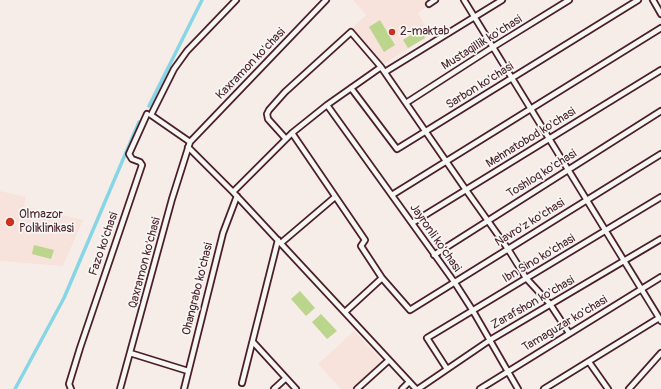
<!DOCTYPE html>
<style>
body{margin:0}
canvas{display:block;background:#f7ede8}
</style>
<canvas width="661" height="389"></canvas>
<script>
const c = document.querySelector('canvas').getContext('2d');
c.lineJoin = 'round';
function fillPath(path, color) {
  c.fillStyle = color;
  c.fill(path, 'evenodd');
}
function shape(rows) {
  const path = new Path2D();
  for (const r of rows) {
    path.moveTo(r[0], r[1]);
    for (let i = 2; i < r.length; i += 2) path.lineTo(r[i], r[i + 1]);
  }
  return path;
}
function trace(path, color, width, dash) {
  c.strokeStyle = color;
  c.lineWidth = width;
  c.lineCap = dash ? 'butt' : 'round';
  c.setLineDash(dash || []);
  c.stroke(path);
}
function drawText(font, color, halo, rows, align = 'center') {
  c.font = font + ' Pangolin,sans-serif';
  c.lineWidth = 3.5;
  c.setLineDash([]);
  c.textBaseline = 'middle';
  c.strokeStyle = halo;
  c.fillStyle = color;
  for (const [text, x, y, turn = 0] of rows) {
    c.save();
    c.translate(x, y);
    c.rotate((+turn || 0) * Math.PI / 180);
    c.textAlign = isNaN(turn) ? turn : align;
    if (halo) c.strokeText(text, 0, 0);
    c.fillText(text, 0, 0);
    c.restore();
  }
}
const built = shape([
 [353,0,430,0,426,2,429,5,418,13,431,35,384,64,351,29,366,15],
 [0,191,26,197,24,206,83,220,63,266,1,261,0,262],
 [354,331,383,362,353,389,341,389,318,364]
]);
const green = shape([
 [380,20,395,45,384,52,369,27],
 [420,29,425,38,408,48,403,40],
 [34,245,54,250,51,259,32,254],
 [300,291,315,308,306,316,291,299],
 [321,314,337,331,327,339,312,322]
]);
const canal = shape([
 [149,106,202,0],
 [15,389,64,298,139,122]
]);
const minor = shape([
 [464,0,661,321],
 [653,0,661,14],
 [429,4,435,0],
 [385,72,502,0],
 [351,88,397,149,638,0],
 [406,103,493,47,569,0],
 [327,105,455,283,473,311,518,389],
 [292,133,365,240,361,246,382,278,410,310,661,154],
 [286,139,268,119,267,114,269,110,285,92,351,32,381,67,466,190,508,249,526,278,550,304,569,333],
 [190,142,151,115,174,69,187,51,236,0],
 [188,147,233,192,416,389],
 [233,192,292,133,327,105,381,67],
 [392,195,661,28],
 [412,223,661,70],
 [281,243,335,197],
 [434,255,661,111],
 [345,312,382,278],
 [253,342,296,389],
 [130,353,188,371],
 [589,362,608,389],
 [447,369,427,338,661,197],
 [242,383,278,240],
 [71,389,69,384,80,348,142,165,140,162,132,159,129,154,147,114],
 [120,389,172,199,190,142,326,0],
 [184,389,223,233,237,196],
 [274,389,286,378],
 [357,389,389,360],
 [402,389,409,382],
 [418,389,490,340,661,239],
 [480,389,661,277],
 [544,389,659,318],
 [629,389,661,353]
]);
const markers = [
 [392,32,4,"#c8321e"],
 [10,222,5,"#c8321e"]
];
const poiNames = [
 ["2-maktab",400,32],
 ["Olmazor",19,215],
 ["Poliklinikasi",19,229]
];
const streetNames = [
 ["Mustaqillik ko'chasi",482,43,-32],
 ["Kaxramon ko'chasi",251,64,-46],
 ["Sarbon ko'chasi",480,86,-32],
 ["Mehnatobod ko'chasi",531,138,-32],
 ["Toshloq ko'chasi",542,174,-32],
 ["Navro'z ko'chasi",530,223,-32],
 ["Jayronli ko'chasi",435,238,55],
 ["Fazo ko'chasi",104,244,-71],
 ["Ibn Sino ko'chasi",539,259,-31],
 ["Qaxramon ko'chasi",145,263,-75],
 ["Ohangrabo ko'chasi",198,289,-76],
 ["Zarafshon ko'chasi",533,303,-30],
 ["Tamaguzar ko'chasi",565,324,-31]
];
fillPath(built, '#f8e2dc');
fillPath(green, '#bbd58d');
trace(canal, '#87d5e5', 3.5);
trace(minor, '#4a1f2b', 8);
trace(minor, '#f6f6f2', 4.5);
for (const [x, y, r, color] of markers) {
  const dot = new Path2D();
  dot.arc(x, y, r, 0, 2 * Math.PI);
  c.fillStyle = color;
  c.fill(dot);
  trace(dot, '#f6f6f2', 1.5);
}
drawText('12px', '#4a1f2b', '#f6f6f2', poiNames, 'left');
drawText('12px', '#4a1f2b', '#f6f6f2', streetNames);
</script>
